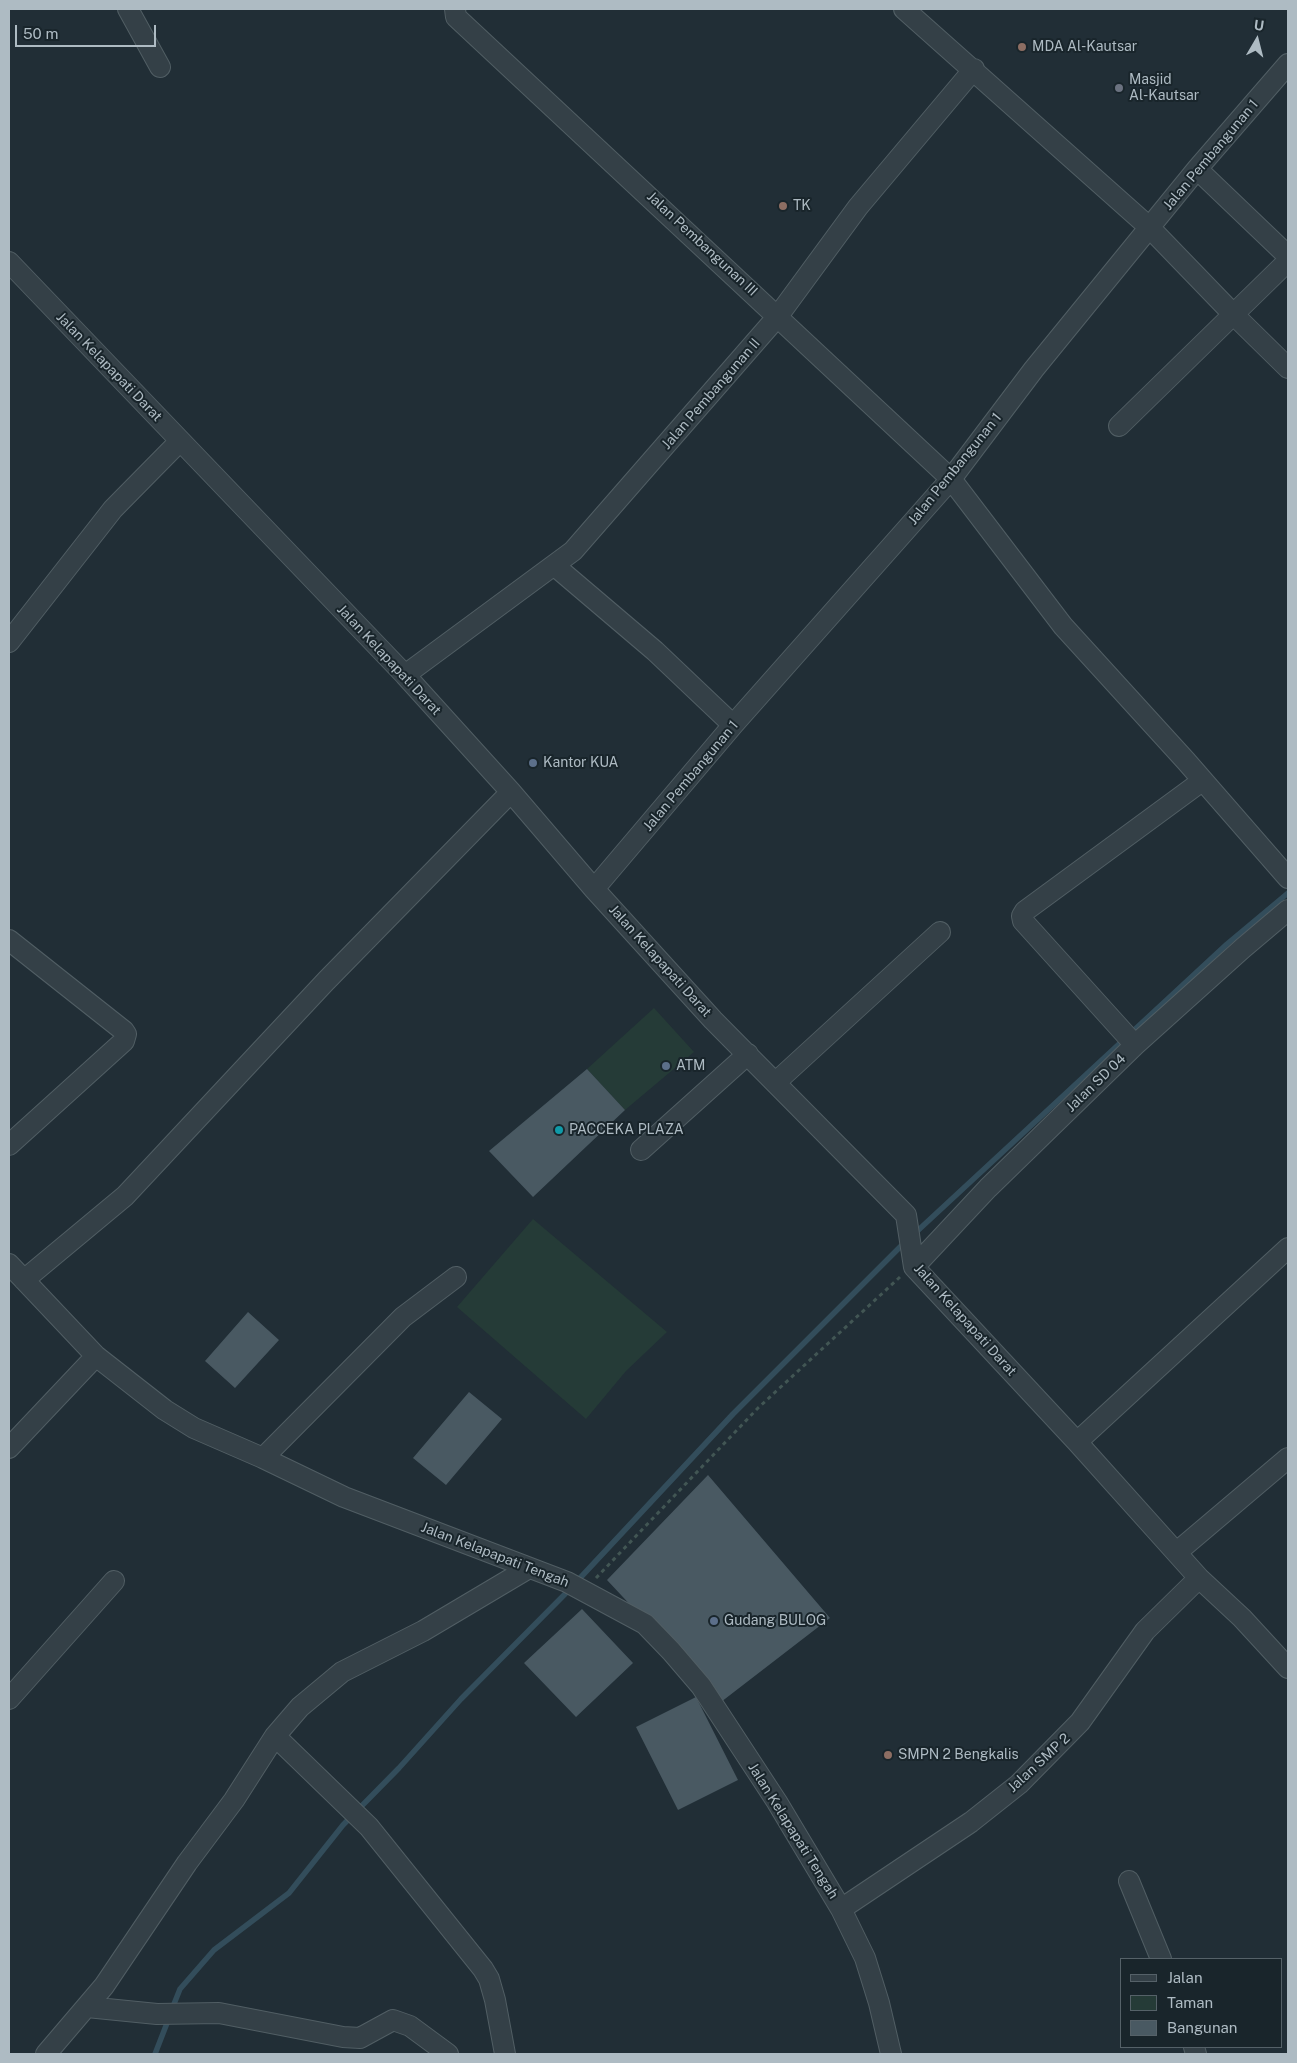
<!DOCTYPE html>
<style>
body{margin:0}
#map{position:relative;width:1297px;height:2063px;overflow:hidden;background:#212e36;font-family:"Public Sans",sans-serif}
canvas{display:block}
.frame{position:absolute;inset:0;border:10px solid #aebbc3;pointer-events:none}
.legend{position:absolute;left:1120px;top:1958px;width:162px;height:90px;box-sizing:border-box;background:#19252b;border:1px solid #556168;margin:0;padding:6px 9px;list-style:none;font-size:15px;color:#aebbc3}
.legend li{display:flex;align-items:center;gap:10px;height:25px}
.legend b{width:25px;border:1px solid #556168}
.north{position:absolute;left:1232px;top:15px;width:50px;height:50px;-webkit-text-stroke:4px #19252b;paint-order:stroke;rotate:8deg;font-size:14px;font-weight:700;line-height:20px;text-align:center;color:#aebbc3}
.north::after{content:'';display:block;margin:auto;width:18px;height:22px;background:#aebbc3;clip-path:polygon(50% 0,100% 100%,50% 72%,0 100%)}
.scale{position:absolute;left:15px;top:25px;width:141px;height:22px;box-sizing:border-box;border:2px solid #aebbc3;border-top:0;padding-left:6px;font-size:15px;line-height:18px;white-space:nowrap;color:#aebbc3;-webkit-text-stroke:4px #19252b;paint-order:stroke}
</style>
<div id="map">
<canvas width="1297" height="2063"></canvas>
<div class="frame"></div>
<ul class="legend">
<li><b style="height:6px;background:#344047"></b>Jalan</li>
<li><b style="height:14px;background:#253b37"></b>Taman</li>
<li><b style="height:14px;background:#495962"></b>Bangunan</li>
</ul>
<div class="north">U</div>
<div class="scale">50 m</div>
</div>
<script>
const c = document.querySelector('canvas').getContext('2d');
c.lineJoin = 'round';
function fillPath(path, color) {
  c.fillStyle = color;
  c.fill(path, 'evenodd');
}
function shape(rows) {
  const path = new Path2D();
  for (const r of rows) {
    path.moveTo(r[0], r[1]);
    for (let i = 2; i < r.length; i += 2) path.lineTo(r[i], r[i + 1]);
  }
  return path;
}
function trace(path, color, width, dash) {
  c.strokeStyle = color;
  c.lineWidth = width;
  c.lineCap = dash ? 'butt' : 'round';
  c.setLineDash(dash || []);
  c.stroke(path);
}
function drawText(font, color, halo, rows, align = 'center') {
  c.font = font + ' "Public Sans",sans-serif';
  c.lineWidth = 4;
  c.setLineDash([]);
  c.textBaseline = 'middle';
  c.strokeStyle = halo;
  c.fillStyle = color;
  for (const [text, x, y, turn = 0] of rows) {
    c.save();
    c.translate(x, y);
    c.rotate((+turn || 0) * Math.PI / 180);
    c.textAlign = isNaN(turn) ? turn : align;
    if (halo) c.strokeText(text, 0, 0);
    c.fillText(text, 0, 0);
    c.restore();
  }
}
const green = shape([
 [654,1008,694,1052,625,1110,587,1069],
 [533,1219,667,1332,626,1371,586,1419,457,1307]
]);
const stream = shape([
 [913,1235,1227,944,1288,893],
 [172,2009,180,1989,214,1950,289,1893,343,1825,399,1768,461,1699,567,1592,733,1414,906,1241],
 [155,2054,169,2018]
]);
const building = shape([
 [587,1069,625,1110,533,1197,489,1151],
 [248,1312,279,1340,235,1388,205,1361],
 [469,1392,502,1419,446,1485,413,1458],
 [708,1475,830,1618,721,1702,607,1580],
 [582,1609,633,1663,576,1717,524,1663],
 [696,1697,738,1780,678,1810,636,1727]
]);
const path = shape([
 [596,1578,758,1408,900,1277]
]);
const minor = shape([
 [128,9,160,67],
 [455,9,456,17,951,479,1063,626,1186,761,1288,878],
 [904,9,1149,227,1234,315,1288,368],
 [1197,169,1288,256],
 [9,262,405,675,511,792,594,889,713,1020,906,1215,914,1267,1077,1442,1199,1578,1242,1618,1288,1668],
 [1119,426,1288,261],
 [555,566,655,651,733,725],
 [9,642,113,509,180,441],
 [405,675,573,551,778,316,858,207,974,69],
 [594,889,733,725,951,479,1034,369,1197,169,1288,64],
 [9,940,124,1031,126,1034,124,1041,9,1145],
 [1135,1045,1023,921,1022,916,1025,911,1202,781],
 [776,1082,940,932],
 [641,1150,748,1054],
 [9,1264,96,1356,165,1410,194,1428,263,1458,344,1497,567,1582,645,1624,671,1651,701,1686,777,1802,841,1909,865,1958,879,2003,891,2054],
 [914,1267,988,1188,1135,1045,1243,948,1288,910],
 [24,1280,125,1196,326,981,511,792],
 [1077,1442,1288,1248],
 [9,1448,96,1356],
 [263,1458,403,1317,456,1277],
 [1177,1552,1288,1458],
 [9,1699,114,1581],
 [275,1736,369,1827,483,1969,489,1979,495,2000,505,2054],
 [1129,1881,1161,1959],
 [841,1909,971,1822,1019,1784,1080,1722,1145,1631,1199,1578],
 [87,2007,157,2014,219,2013,343,2037,360,2038,393,2020,410,2026,448,2054],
 [1194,2047,1196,2054],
 [46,2054,104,1986,187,1863,234,1800,275,1736,300,1707,342,1672,423,1631,529,1568]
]);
const markers = [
 [1022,47,5,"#8d6e63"],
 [1119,88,5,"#6b7280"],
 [783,206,5,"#8d6e63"],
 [533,763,5,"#5c6f8a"],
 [666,1066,5,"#5c6f8a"],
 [559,1130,5,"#0f9aa8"],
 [714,1621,5,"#5c6f8a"],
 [888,1755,5,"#8d6e63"]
];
const poiNames = [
 ["MDA Al-Kautsar",1032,47],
 ["Masjid",1129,80],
 ["Al-Kautsar",1129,96],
 ["TK",793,206],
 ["Kantor KUA",543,763],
 ["ATM",676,1066],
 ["PACCEKA PLAZA",569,1130],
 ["Gudang BULOG",724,1621],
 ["SMPN 2 Bengkalis",898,1755]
];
const streetNames = [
 ["Jalan Pembangunan 1",1211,155,-50],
 ["Jalan Pembangunan III",702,244,43],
 ["Jalan Kelapapati Darat",109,367,46],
 ["Jalan Pembangunan II",711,394,-49],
 ["Jalan Pembangunan 1",955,469,-51],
 ["Jalan Kelapapati Darat",389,660,47],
 ["Jalan Pembangunan 1",691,776,-50],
 ["Jalan Kelapapati Darat",660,961,48],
 ["Jalan SD 04",1096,1083,-44],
 ["Jalan Kelapapati Darat",965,1320,48],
 ["Jalan Kelapapati Tengah",495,1555,21],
 ["Jalan SMP 2",1039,1763,-43],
 ["Jalan Kelapapati Tengah",793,1831,58]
];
fillPath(green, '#253b37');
trace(stream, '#334d5b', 5.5);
fillPath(building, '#495962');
trace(minor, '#515e64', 22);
trace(path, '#425654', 3, [4, 4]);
trace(minor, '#344047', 20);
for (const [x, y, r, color] of markers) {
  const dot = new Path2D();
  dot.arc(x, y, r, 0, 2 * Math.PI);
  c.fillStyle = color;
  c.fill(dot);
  trace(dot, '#19252b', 2);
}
drawText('14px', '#aebbc3', '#19252b', poiNames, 'left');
drawText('14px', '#aebbc3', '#19252b', streetNames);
</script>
